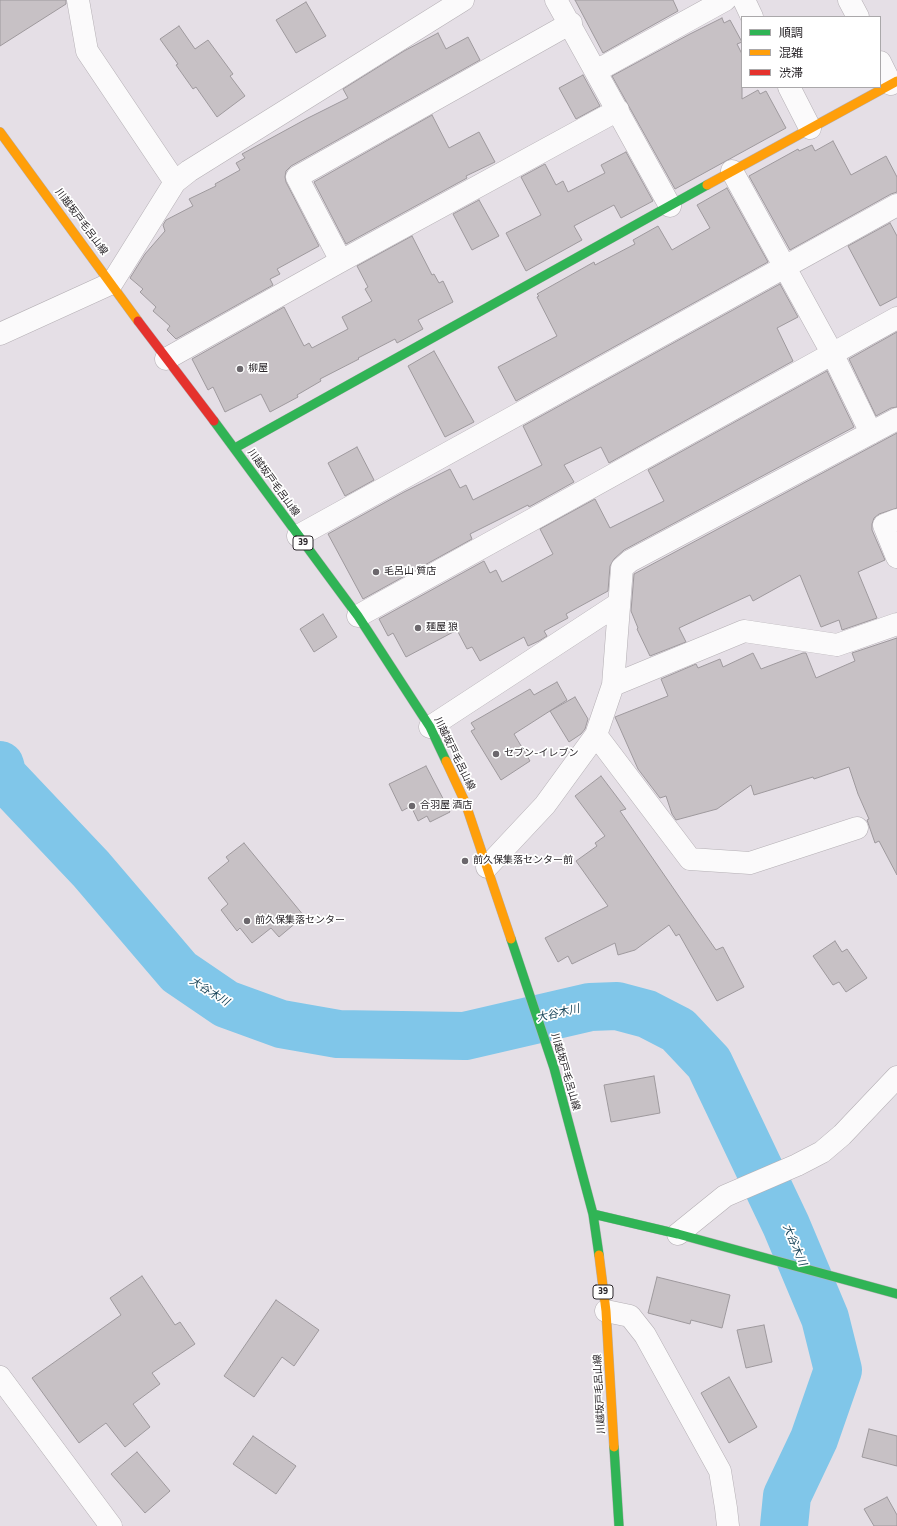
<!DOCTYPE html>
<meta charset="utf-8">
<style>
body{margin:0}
#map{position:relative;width:897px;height:1526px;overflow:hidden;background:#e5dfe6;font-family:"Titillium Web","Noto Sans JP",sans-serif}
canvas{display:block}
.legend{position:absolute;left:741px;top:16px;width:140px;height:72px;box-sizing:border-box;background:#fff;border:1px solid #aaa8aa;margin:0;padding:5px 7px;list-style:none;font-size:12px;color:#2a262a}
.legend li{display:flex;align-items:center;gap:8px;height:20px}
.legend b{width:20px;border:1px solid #aaa8aa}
</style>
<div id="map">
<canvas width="897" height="1526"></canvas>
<ul class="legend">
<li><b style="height:5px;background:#30b455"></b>順調</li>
<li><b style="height:5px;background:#ff9f0a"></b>混雑</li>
<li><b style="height:5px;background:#e5322d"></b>渋滞</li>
</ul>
</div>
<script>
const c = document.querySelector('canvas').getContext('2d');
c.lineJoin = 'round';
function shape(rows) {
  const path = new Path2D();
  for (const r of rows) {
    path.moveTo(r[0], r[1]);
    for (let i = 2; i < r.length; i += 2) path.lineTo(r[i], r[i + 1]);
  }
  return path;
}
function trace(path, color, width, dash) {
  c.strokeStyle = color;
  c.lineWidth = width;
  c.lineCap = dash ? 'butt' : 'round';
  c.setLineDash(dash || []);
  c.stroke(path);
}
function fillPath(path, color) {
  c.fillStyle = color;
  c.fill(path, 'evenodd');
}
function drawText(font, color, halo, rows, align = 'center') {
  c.font = font + ' "Titillium Web","Noto Sans JP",sans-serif';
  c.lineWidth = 3.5;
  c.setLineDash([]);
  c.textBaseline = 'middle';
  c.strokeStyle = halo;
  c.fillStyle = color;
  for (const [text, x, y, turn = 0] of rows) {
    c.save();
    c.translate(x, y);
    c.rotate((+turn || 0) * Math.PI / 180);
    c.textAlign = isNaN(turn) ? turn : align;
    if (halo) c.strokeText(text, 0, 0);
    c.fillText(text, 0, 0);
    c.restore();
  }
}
const river = shape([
 [0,765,3,776,91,869,179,972,226,1004,281,1024,338,1034,465,1036,590,1007,617,1006,647,1014,678,1030,709,1063,786,1225,825,1318,838,1370,814,1439,787,1496,784,1526]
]);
const building = shape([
 [0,0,66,0,66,4,0,46,0,0],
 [575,0,673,0,678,11,603,53,575,0],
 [306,2,326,36,296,53,276,20,306,2],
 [722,18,724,23,730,20,742,42,737,44,742,54,742,99,758,90,760,94,766,91,786,128,675,189,612,76,690,34,722,18],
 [179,26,195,49,208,40,233,74,230,76,245,96,217,117,196,87,193,89,176,65,178,64,160,39,179,26],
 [438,33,446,49,468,37,480,60,291,166,286,171,285,177,286,182,319,246,277,269,280,274,270,279,273,285,176,339,167,330,170,326,153,311,156,307,140,292,143,289,130,278,145,254,165,231,163,225,166,220,193,206,189,199,216,186,215,184,240,170,236,163,245,158,242,154,308,118,348,98,343,89,404,51,438,33],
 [583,75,600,106,576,119,559,88,583,75],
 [432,115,449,148,479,132,495,162,466,176,467,178,346,244,314,182,432,115],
 [833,141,851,175,886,156,897,177,897,192,891,194,790,250,749,176,798,149,799,151,812,145,815,151,833,141],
 [626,152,653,201,621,218,614,205,574,226,582,240,526,271,506,233,541,215,521,177,545,164,556,185,563,181,568,192,605,173,601,165,626,152],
 [727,188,768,262,516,401,498,367,557,336,537,297,539,296,537,294,594,262,595,265,635,244,633,240,658,226,672,250,710,228,697,205,727,188],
 [479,200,499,236,472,250,453,214,479,200],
 [890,223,897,236,897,297,880,306,848,246,890,223],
 [412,236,432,275,434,274,439,283,443,281,453,302,418,320,423,329,397,343,395,339,358,358,359,359,320,379,321,381,297,395,298,397,270,412,261,394,225,412,213,387,208,390,192,359,284,307,304,346,309,343,312,348,348,329,342,317,372,301,365,289,368,287,357,266,412,236],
 [780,284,798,317,777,328,793,361,609,463,601,447,564,465,574,482,529,507,528,505,470,534,472,539,363,599,328,534,404,492,450,469,460,488,466,485,473,500,542,465,523,426,780,284],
 [897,332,897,407,891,408,876,416,849,359,897,332],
 [434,351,474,422,445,437,408,366,434,351],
 [827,371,854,427,624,550,614,559,610,566,608,591,566,614,568,618,544,631,547,636,539,641,528,646,524,637,480,661,472,647,467,649,457,630,406,657,393,633,388,636,379,619,484,561,490,573,496,570,502,582,553,554,540,529,595,499,610,528,664,501,648,470,827,371],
 [897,433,897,508,879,514,874,518,872,524,872,530,885,560,858,572,877,618,842,630,839,620,821,627,800,575,753,601,750,595,679,628,686,642,650,656,637,629,638,628,631,611,634,574,897,433],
 [357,447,374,480,345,496,328,463,357,447],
 [323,614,337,637,314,652,300,629,323,614],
 [897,638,897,875,879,841,875,843,867,820,869,819,858,794,849,767,814,779,813,777,754,795,751,785,717,809,676,820,672,814,666,796,660,798,638,769,615,717,668,696,661,679,696,664,698,668,720,659,723,667,753,653,761,669,803,653,806,653,816,678,855,661,852,653,897,638],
 [557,682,567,700,514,734,530,761,501,780,471,731,475,729,471,723,530,689,534,695,557,682],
 [575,697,588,719,585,729,581,734,569,742,550,711,575,697],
 [426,766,450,812,430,822,427,816,418,821,411,806,402,811,389,784,426,766],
 [601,776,626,809,620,811,716,950,723,947,744,987,717,1001,679,934,676,936,669,925,635,950,618,955,615,943,572,964,568,956,558,962,545,938,608,906,576,861,597,846,595,843,605,836,575,796,601,776],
 [244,843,304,916,279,937,271,928,252,943,240,928,237,931,221,910,228,904,208,878,229,861,226,857,244,843],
 [835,941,842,952,847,949,867,978,846,992,839,982,833,985,813,956,835,941],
 [654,1076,660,1113,611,1122,604,1085,654,1076],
 [142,1276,175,1325,180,1322,195,1344,152,1373,160,1384,133,1404,150,1427,125,1447,106,1423,79,1443,32,1378,121,1315,110,1298,142,1276],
 [657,1277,730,1295,722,1328,691,1320,690,1324,648,1313,657,1277],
 [276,1300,319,1330,294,1366,282,1357,254,1397,224,1376,276,1300],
 [764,1325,772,1362,746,1368,737,1330,764,1325],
 [729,1377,757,1427,729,1443,701,1393,729,1377],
 [869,1429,897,1436,897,1466,862,1457,869,1429],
 [253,1436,296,1466,276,1494,233,1464,253,1436],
 [137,1452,170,1491,145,1513,111,1474,137,1452],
 [887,1497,897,1515,897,1526,874,1526,864,1509,887,1497]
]);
const street = shape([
 [78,0,87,51,175,182],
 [556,0,670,206],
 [744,0,752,17],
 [849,0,858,17],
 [880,62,891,84],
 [596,71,725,0],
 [789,87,810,128],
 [732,171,832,353,871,433],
 [341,261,297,177,571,23],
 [0,334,112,283,175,182,189,171,463,0],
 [166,359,341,261,618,110],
 [897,520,884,525,897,557],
 [298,536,897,205],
 [358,616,897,318],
 [613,685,744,631,837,645,897,624],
 [430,727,618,604],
 [596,735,690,859,750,863,857,828],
 [487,867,545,805,596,735,613,685,622,568,630,561,897,419],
 [678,1234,725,1196,797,1165,822,1152,842,1135,897,1077],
 [606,1311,630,1316,645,1335,720,1471,726,1508,728,1526],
 [0,1377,111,1526]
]);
const fast = shape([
 [214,421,358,616,430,727,446,761],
 [235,448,707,185],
 [511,939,554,1068,593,1214,599,1255],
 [593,1214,678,1234,897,1294],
 [614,1447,619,1526]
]);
const slow = shape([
 [0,132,138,321],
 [707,185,897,81],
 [446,761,465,802,511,939],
 [599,1255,606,1311,614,1447]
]);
const jam = shape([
 [138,321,214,421]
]);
const markers = [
 [240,369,4,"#6b676c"],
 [376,572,4,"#6b676c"],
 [418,628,4,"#6b676c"],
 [496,754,4,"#6b676c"],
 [412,806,4,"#6b676c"],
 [465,861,4,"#6b676c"],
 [247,921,4,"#6b676c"]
];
const shields = [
 [303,543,20],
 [603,1292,20]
];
const shieldNames = [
 ["39",303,543],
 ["39",603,1292]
];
const streetNames = [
 ["川越坂戸毛呂山線",81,222,53],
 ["川越坂戸毛呂山線",273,483,54],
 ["川越坂戸毛呂山線",454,754,64],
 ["川越坂戸毛呂山線",565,1072,74],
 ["川越坂戸毛呂山線",600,1394,-93]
];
const poiNames = [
 ["柳屋",248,369],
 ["毛呂山 質店",384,572],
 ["麺屋 狼",426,628],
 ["セブン-イレブン",504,754],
 ["合羽屋 酒店",420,806],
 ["前久保集落センター前",473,861],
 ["前久保集落センター",255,921]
];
const waterNames = [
 ["大谷木川",209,992,32],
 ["大谷木川",558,1014,-13],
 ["大谷木川",794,1245,67]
];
trace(river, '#80c6e9', 48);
fillPath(building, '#c7c1c5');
trace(building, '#9e999d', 1);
trace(street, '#b4afb4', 23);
trace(fast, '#b4afb4', 10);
trace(slow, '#b4afb4', 10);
trace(jam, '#b4afb4', 10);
trace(street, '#fbfafb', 22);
trace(fast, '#30b455', 9);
trace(slow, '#ff9f0a', 9);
trace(jam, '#e5322d', 9);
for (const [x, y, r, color] of markers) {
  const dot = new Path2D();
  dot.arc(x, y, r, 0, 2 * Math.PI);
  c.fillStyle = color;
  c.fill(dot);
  trace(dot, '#fff', 1.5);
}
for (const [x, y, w] of shields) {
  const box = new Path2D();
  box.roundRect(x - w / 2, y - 7, w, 14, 3);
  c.fillStyle = '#fff';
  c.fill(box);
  trace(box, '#2a262a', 1);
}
drawText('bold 9px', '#2a262a', null, shieldNames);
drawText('10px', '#2a262a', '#fff', streetNames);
drawText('10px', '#2a262a', '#fff', poiNames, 'left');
drawText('italic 11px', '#1b475b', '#fff', waterNames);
</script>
